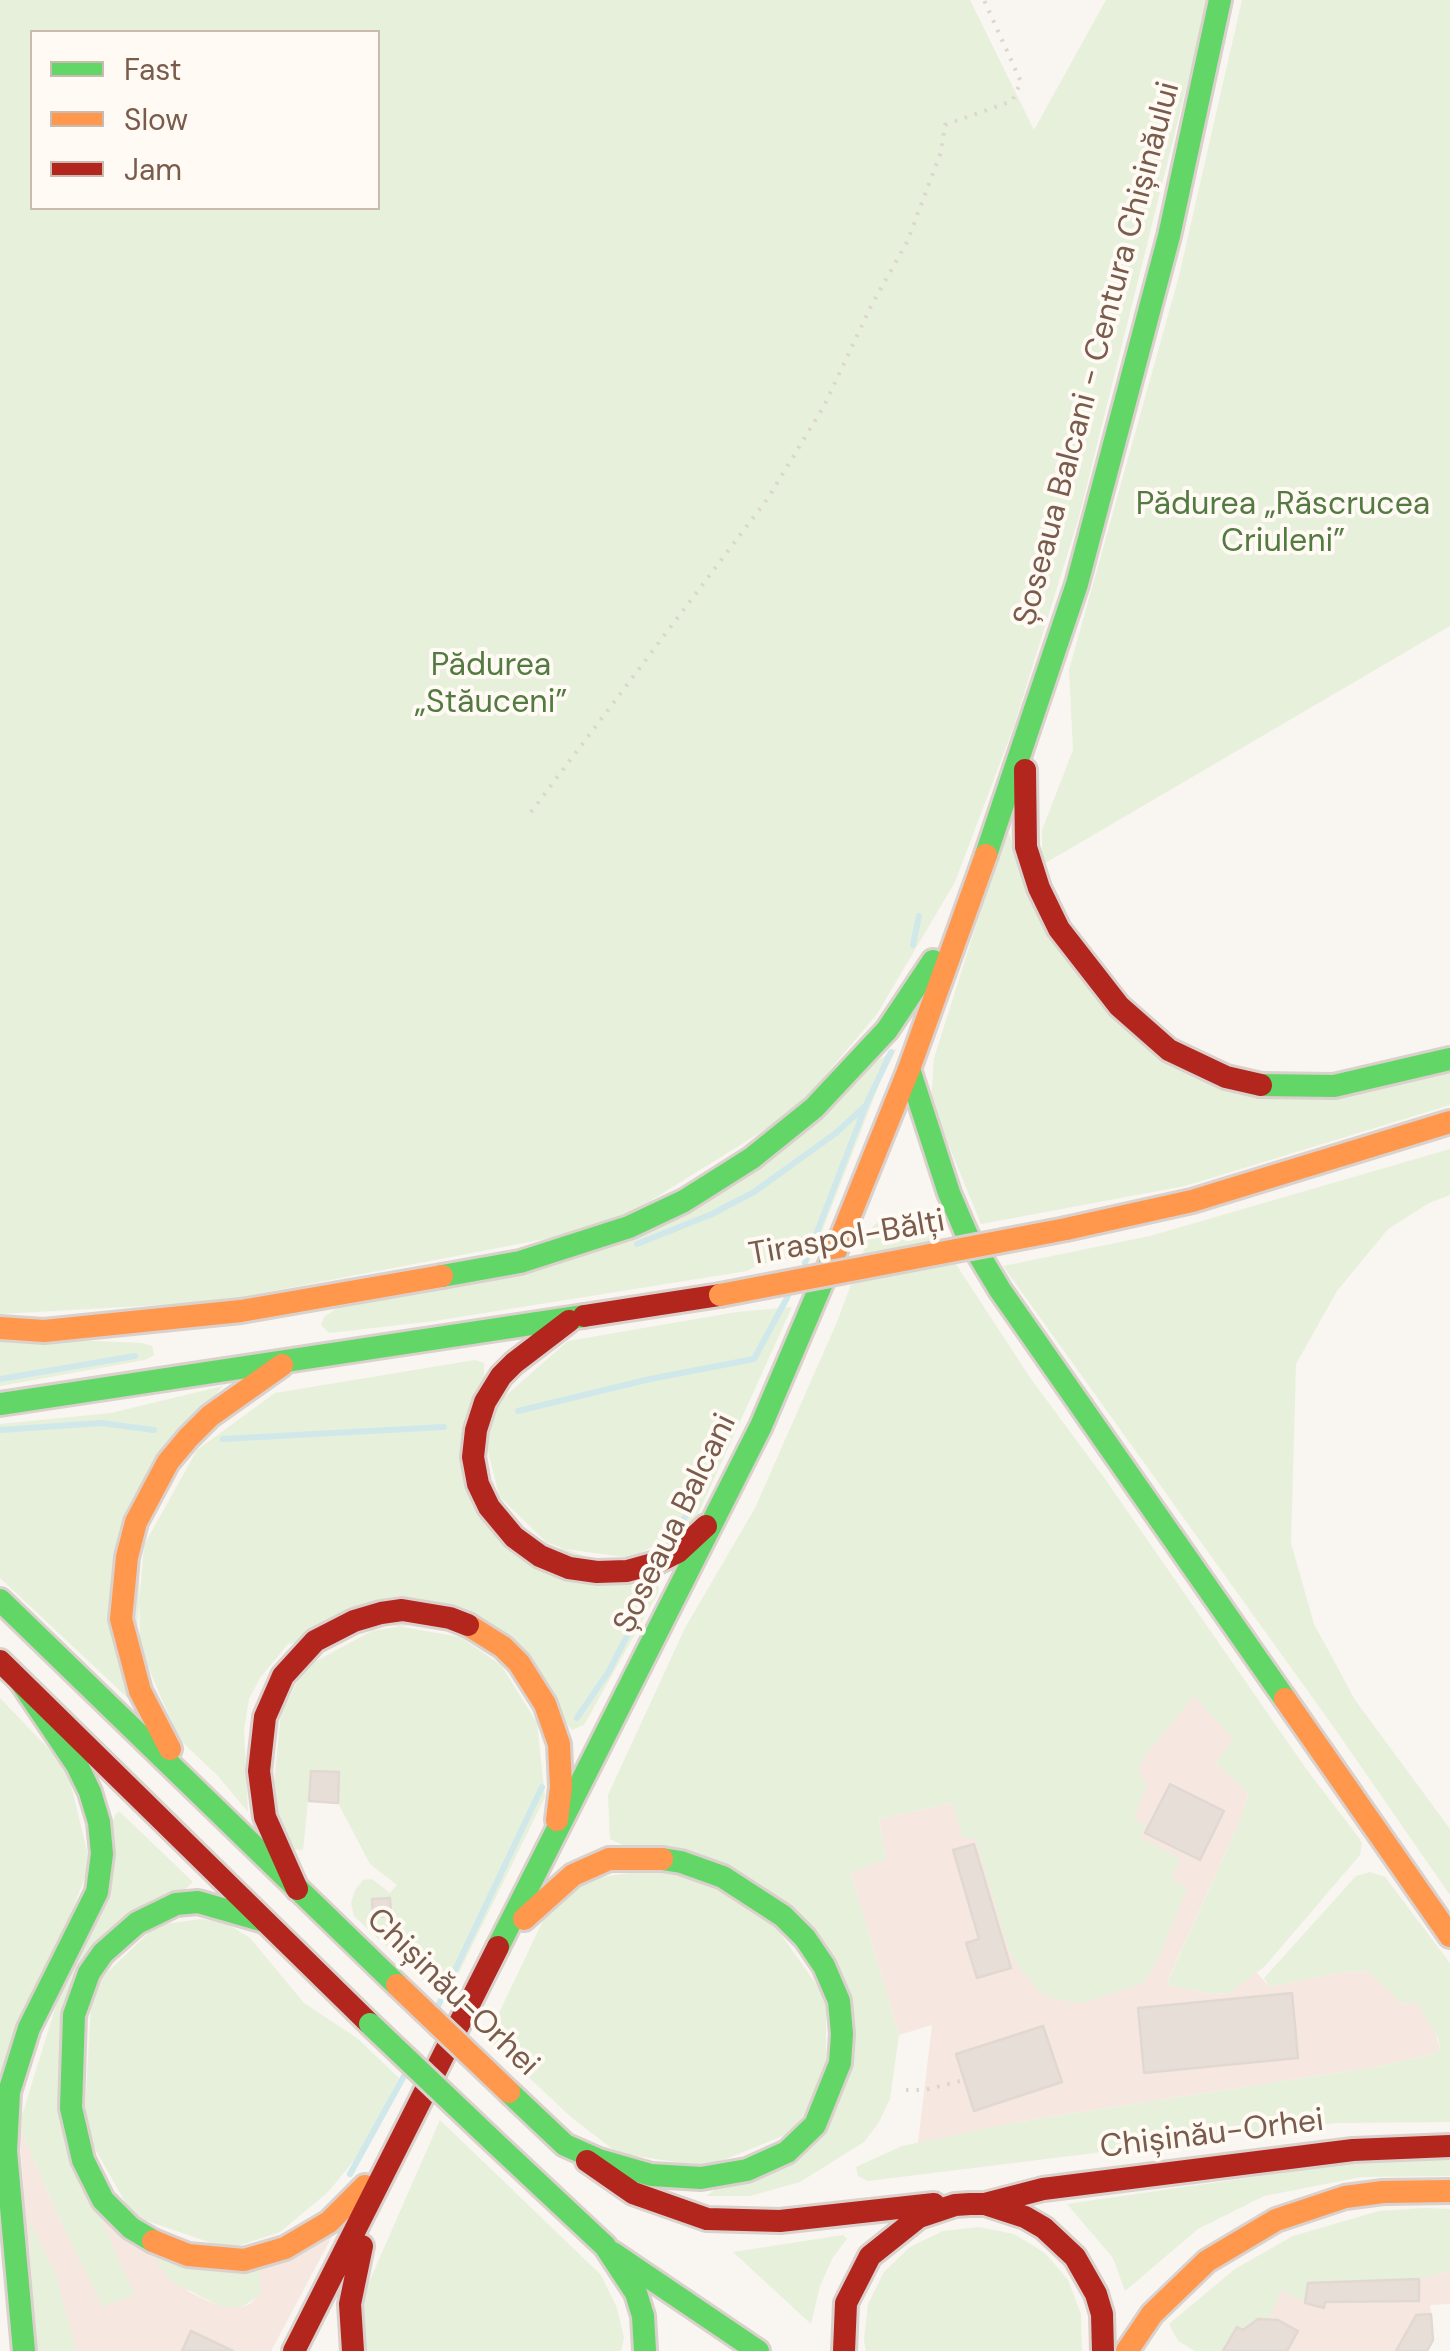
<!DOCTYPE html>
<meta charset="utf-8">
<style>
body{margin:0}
#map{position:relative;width:1450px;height:2351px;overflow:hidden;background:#f9f5f0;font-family:"DM Sans",sans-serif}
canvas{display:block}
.legend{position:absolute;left:30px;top:30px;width:350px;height:180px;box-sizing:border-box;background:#fffaf3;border:2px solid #cabbb1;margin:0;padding:12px 18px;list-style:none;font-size:30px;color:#7a5c4d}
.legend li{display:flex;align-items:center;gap:20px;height:50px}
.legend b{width:50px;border:2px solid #cabbb1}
</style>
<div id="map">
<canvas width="1450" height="2351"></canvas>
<ul class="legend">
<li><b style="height:12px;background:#63d668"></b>Fast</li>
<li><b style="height:12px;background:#ff974d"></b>Slow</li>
<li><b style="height:12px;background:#b3261e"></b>Jam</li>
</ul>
</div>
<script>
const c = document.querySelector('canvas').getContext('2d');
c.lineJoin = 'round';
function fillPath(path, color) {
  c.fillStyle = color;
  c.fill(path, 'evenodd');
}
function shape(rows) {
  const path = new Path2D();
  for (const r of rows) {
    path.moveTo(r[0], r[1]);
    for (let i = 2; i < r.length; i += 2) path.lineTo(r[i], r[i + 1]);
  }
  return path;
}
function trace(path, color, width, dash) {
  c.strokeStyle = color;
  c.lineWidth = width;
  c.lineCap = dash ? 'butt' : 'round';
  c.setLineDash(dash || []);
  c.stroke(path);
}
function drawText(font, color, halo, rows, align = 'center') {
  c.font = font + ' "DM Sans",sans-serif';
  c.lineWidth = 8;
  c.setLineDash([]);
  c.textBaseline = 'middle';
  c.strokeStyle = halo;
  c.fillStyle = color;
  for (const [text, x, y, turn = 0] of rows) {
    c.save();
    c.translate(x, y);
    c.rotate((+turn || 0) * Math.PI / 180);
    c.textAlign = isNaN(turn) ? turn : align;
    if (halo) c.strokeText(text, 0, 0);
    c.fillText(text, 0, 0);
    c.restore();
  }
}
const commercial = shape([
 [1194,1695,1233,1739,1216,1763,1248,1792,1242,1816,1168,1980,1169,1985,1213,1994,1230,1993,1256,1972,1270,1987,1337,1973,1367,1971,1403,2004,1416,2002,1434,2028,1440,2049,1434,2054,1381,2066,1023,2121,918,2143,932,2025,899,2035,851,1873,886,1859,879,1819,952,1803,963,1838,975,1837,994,1898,1138,1771,1143,1758],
 [19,2125,64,2229,100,2216,151,2253,189,2292,221,2307,242,2307,250,2304,259,2295,260,2267,336,2229,271,2351,35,2351],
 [1450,2271,1450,2304,1430,2305,1433,2340,1427,2351,1210,2351,1257,2296,1308,2283,1419,2279]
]);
const green = shape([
 [0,0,970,0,1034,130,1106,0,1208,0,1079,517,1014,726,955,882,877,1014,795,1111,608,1227,215,1302,0,1314],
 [32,32,378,32,378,208,32,208],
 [1242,0,1450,0,1450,626,1042,865,1042,830,1073,750,1069,670,1179,276],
 [1007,828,1034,904,1200,1080,1450,1067,1450,1105,1185,1186,981,1224,931,1102,934,1058],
 [897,1048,880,1082,814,1252,758,1265,747,1271,434,1321,329,1333,321,1325,324,1317,349,1300,574,1259],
 [1450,1149,1450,1195,1429,1203,1388,1229,1337,1291,1296,1364,1291,1543,1314,1624,1355,1700,1450,1829,1450,1895,1335,1729,1003,1266,1150,1236],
 [888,1215,907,1217,931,1226,1031,1379,1105,1479,1307,1770,1359,1838,1362,1843,1360,1855,1265,1966,1230,1993,1213,1994,1169,1985,1168,1981,1242,1816,1248,1793,1216,1763,1233,1739,1194,1696,1143,1758,1138,1771,1147,1784,1134,1819,1146,1825,1140,1837,1181,1859,1171,1879,1187,1888,1156,1964,1142,1984,1082,2003,1054,1999,1039,1992,1019,1967,1010,1953,975,1838,963,1838,952,1803,879,1819,886,1859,851,1873,899,2035,890,2099,879,2122,864,2142,800,2182,750,2196,706,2196,839,2105,821,1940,610,1839,608,1795,685,1628,755,1508,837,1322,873,1226],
 [792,1307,693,1525,631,1558,551,1547,499,1496,486,1442,494,1406,568,1341,737,1312],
 [0,1337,142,1343,152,1346,154,1355,145,1360,0,1386],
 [475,1360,484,1363,486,1521,650,1579,659,1587,658,1593,584,1725,572,1730,474,1615,288,1644,260,1678,249,1699,244,1730,248,1812,217,1775,179,1739,140,1648,139,1554,197,1450,275,1393],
 [223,1386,150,1474,131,1701,0,1578,0,1424,111,1413],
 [385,1624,460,1637,501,1665,537,1723,545,1797,445,2001,354,1916,351,1903,355,1890,363,1880,372,1879,390,1893,397,1885,370,1864,338,1803,339,1772,311,1771,303,1850,291,1849,272,1805,281,1713,305,1667],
 [0,1698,67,1768,90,1864,0,2099],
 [119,1811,193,1882,63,2003,100,2216,134,2295,103,2307,64,2229,19,2125,115,1815],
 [667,1868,765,1912,826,1998,826,2071,795,2131,706,2167,618,2153,572,2118,487,2038,549,1908,579,1880],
 [1370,1872,1385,1877,1450,1963,1450,2122,1337,2123,868,2181,858,2176,856,2167,902,2146,1023,2121,1381,2066,1434,2054,1440,2049,1438,2038,1416,2002,1403,2004,1367,1971,1337,1973,1270,1987,1264,1978,1356,1876],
 [201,1919,226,1923,250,1938,304,2003,357,2038,399,2078,360,2153,328,2192,280,2232,229,2249,133,2216,84,2129,92,1987,157,1925],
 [440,2120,601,2275,617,2308,624,2338,621,2351,362,2351,363,2296],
 [1450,2159,1450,2176,1361,2177,1264,2196,1198,2229,1125,2291,1113,2258,1067,2204,1344,2164],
 [1424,2208,1450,2209,1450,2271,1419,2279,1308,2283,1305,2303,1281,2290,1269,2320,1258,2319,1243,2330,1237,2328,1223,2351,1195,2351,1178,2341,1169,2324,1235,2269,1293,2236,1379,2211],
 [29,2219,56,2275,76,2351,35,2351],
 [979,2227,1014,2234,1045,2253,1068,2280,1081,2314,1082,2351,866,2351,864,2340,868,2304,884,2272,910,2247,943,2231],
 [843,2235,847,2239,833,2257,820,2286,811,2324,733,2252],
 [151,2253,260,2267,260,2295,242,2307,221,2307,175,2283,166,2275]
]);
const stream = shape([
 [913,945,919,916],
 [637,1244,712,1214,754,1192,836,1133,864,1107],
 [805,1263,866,1105,891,1052],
 [0,1379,135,1356],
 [518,1411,650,1379,754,1359,788,1296],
 [0,1430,101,1423,154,1430],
 [223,1439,444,1427],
 [682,1523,729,1428],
 [577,1718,609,1671,651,1589],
 [438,2006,542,1787],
 [350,2174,404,2076]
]);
const building = shape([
 [311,1771,339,1772,338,1803,309,1801,311,1771],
 [1170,1784,1224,1811,1200,1860,1145,1833,1170,1784],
 [974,1844,1011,1968,977,1978,966,1943,979,1939,953,1850,974,1844],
 [390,1898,391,1916,373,1917,372,1899,390,1898],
 [1292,1993,1298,2058,1144,2073,1138,2008,1292,1993],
 [1043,2026,1062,2082,974,2111,956,2054,1043,2026],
 [1419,2279,1419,2301,1325,2302,1324,2308,1305,2303,1308,2283,1419,2279],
 [1431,2314,1433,2340,1427,2351,1396,2351,1416,2315,1431,2314],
 [1258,2319,1278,2320,1298,2331,1287,2351,1223,2351,1237,2327,1243,2330,1258,2319],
 [191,2331,233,2351,182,2351,191,2331]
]);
const path = shape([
 [531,812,768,498,824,406,871,306,907,242,941,152,945,125,1012,101,1021,82,984,0],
 [906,2090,925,2090,964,2080]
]);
const fast = shape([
 [986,855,1077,584,1169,236,1220,0],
 [909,1069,949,1193,967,1235,1000,1290,1285,1699],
 [1261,1085,1334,1086,1450,1059],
 [442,1276,520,1262,629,1227,684,1201,752,1158,814,1108,887,1030,933,961],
 [0,1404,584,1316],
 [0,1600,397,1985],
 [21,1682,77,1765,90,1792,99,1822,102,1854,97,1892,29,2028,9,2092,6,2151,24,2351],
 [498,1947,761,1426,836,1250],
 [509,2092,565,2145,599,2160,651,2175,701,2178,747,2170,787,2152,815,2125,840,2063,842,2034,839,2001,824,1966,805,1938,783,1916,723,1877,681,1862,662,1859],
 [493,2141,605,2246,636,2293,643,2316,645,2351],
 [153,2241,131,2228,103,2200,83,2160,71,2108,74,2015,89,1973,103,1953,137,1923,176,1904,198,1902,264,1921],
 [613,2253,758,2351]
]);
const slow = shape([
 [1066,1229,1192,1201,1450,1122],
 [836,1250,909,1069,986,855],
 [0,1328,44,1331,241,1311,442,1276],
 [468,1625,503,1647,519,1663,545,1704,559,1744,561,1787,557,1820],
 [1285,1699,1450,1936],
 [170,1749,140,1691,121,1619,127,1557,136,1522,168,1462,188,1438,210,1416,282,1365],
 [524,1919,573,1875,609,1859,662,1859],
 [153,2241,188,2255,244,2260,285,2248,329,2222,365,2186],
 [1127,2351,1152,2314,1207,2261,1276,2220,1345,2197,1383,2192,1450,2191]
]);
const jam = shape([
 [1025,770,1026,847,1039,888,1059,929,1119,1006,1169,1050,1226,1077,1261,1085],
 [584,1316,720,1295],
 [569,1321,514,1363,501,1376,485,1402,476,1430,473,1457,478,1484,489,1507,514,1537,540,1556,569,1568,597,1572,627,1571,656,1563,678,1552,706,1526],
 [0,1661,370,2024],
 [297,1889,265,1817,259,1771,265,1717,283,1676,315,1641,354,1621,381,1613,402,1610,450,1618,468,1625],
 [587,2161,633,2193,707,2219,780,2221,934,2204],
 [985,2204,1043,2189,1353,2150,1450,2146],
 [294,2351,498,1947],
 [353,2351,350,2304,362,2246],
 [844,2351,846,2303,870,2256,919,2217,955,2205,970,2204,985,2204,1025,2217,1044,2228,1075,2257,1096,2294,1102,2314,1103,2351]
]);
const fastBridge = shape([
 [370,2024,493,2141]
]);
const slowBridge = shape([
 [720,1295,1066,1229],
 [397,1985,509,2092]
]);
const streetNames = [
 ["Șoseaua Balcani - Centura Chișinăului",1098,354,-75],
 ["Tiraspol-Bălți",847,1239,-10],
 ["Șoseaua Balcani",676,1524,-64],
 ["Chișinău-Orhei",452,1993,44],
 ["Chișinău-Orhei",1212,2135,-7]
];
const parkNames = [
 ["Pădurea „Răscrucea",1283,506],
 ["Criuleni”",1283,543],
 ["Pădurea",491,667],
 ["„Stăuceni”",491,704]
];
fillPath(commercial, '#f6e8e1');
fillPath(green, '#e7f0db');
trace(stream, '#d0e8ea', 6);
fillPath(building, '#e6ded7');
trace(building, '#e2d8d2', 2.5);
trace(fast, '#dad1cc', 28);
trace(slow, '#dad1cc', 28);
trace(jam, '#dad1cc', 28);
trace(path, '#dcd5d0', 4, [2.5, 8]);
trace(fast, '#63d668', 22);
trace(slow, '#ff974d', 22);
trace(jam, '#b3261e', 22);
trace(fastBridge, '#dad1cc', 28, []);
trace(slowBridge, '#dad1cc', 28, []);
trace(fastBridge, '#63d668', 22);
trace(slowBridge, '#ff974d', 22);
drawText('32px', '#7a5c4d', '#fffaf3', streetNames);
drawText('32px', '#537a41', '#fffaf3', parkNames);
</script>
